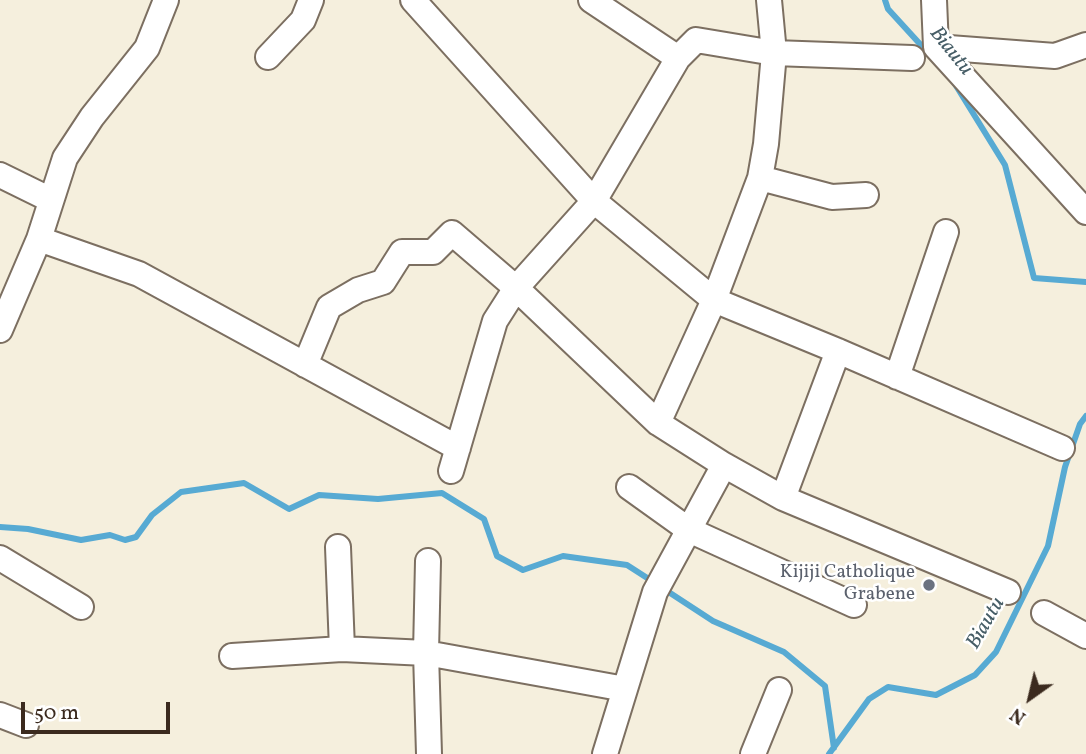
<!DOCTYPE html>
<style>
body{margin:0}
#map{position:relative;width:1086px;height:754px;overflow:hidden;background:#f5efdd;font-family:Vollkorn,serif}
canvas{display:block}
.north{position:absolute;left:995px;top:663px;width:70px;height:70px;-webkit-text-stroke:5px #fff;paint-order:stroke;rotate:214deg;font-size:19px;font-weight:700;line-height:28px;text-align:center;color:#3b2a1e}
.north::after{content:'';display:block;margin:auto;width:24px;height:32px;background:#3b2a1e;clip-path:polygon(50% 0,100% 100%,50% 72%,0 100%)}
.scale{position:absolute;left:21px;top:702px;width:149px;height:32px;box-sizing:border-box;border:4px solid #3b2a1e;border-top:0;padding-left:9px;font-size:21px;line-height:24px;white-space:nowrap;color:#3b2a1e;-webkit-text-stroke:5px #fff;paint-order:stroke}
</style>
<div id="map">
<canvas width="1086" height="754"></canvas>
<div class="north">N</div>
<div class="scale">50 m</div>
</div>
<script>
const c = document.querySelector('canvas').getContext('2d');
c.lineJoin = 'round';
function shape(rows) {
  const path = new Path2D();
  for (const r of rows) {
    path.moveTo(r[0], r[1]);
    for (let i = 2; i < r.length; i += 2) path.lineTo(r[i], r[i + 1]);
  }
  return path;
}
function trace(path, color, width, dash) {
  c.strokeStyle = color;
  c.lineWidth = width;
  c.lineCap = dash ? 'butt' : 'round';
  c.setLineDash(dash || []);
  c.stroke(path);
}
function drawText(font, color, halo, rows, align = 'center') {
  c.font = font + ' Vollkorn,serif';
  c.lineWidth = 5;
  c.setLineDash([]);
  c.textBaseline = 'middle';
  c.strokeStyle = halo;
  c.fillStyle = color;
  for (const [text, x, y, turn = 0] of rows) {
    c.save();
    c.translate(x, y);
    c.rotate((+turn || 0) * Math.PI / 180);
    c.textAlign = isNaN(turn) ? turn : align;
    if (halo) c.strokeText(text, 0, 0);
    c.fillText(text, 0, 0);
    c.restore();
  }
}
const stream = shape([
 [885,0,888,9,930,55],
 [955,84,1005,165,1034,278,1086,282],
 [0,527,28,529,81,540,110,535,125,540,136,537,152,515,181,492,244,483,289,509,319,495,378,499,442,493,484,519,497,556,523,570,563,556,627,565,655,583],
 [664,589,713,621,784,652,825,686,834,748],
 [829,754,869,699,888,687,936,695,975,675,996,652,1048,546,1065,467,1080,424,1086,416]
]);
const minor = shape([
 [413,0,594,201,714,300,838,351,1062,448],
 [591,0,678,58],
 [934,0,936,47,1086,212],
 [936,47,1055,56,1086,45],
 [268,57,303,20,311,0],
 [0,175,51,200],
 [760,178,832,197,866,195],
 [39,239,139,274,458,448],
 [0,330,39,239,65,158,92,117,147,48,166,0],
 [305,365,329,307,358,290,383,282,402,252,433,252,452,233,516,288,658,423,724,465,783,498,1008,592],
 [897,377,946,232],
 [658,423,714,300,760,178,766,144,774,53,769,0],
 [451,471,495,321,516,288,594,201,678,58,696,40,774,53,912,58],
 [629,487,689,530,854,605],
 [783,498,838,351],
 [338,547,342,649],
 [0,558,81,607],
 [428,561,426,653,429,754],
 [1044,613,1086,636],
 [232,656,342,649,426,653,625,689],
 [0,715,26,725],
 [605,754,655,592,724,465],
 [753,754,779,690]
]);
const markers = [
 [929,585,7,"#6b7280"]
];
const worshipNames = [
 ["Kijiji Catholique",915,574],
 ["Grabene",915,596]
];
const waterNames = [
 ["Biautu",950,52,51],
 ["Biautu",987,624,-60]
];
trace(stream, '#57aad3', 6);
trace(minor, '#7c6f61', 28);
trace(minor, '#fff', 24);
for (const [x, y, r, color] of markers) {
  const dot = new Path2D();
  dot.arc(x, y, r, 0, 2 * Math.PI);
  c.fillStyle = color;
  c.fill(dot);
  trace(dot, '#fff', 2.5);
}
drawText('19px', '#5b616d', '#fff', worshipNames, 'right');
drawText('italic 21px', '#465d66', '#fff', waterNames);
</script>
